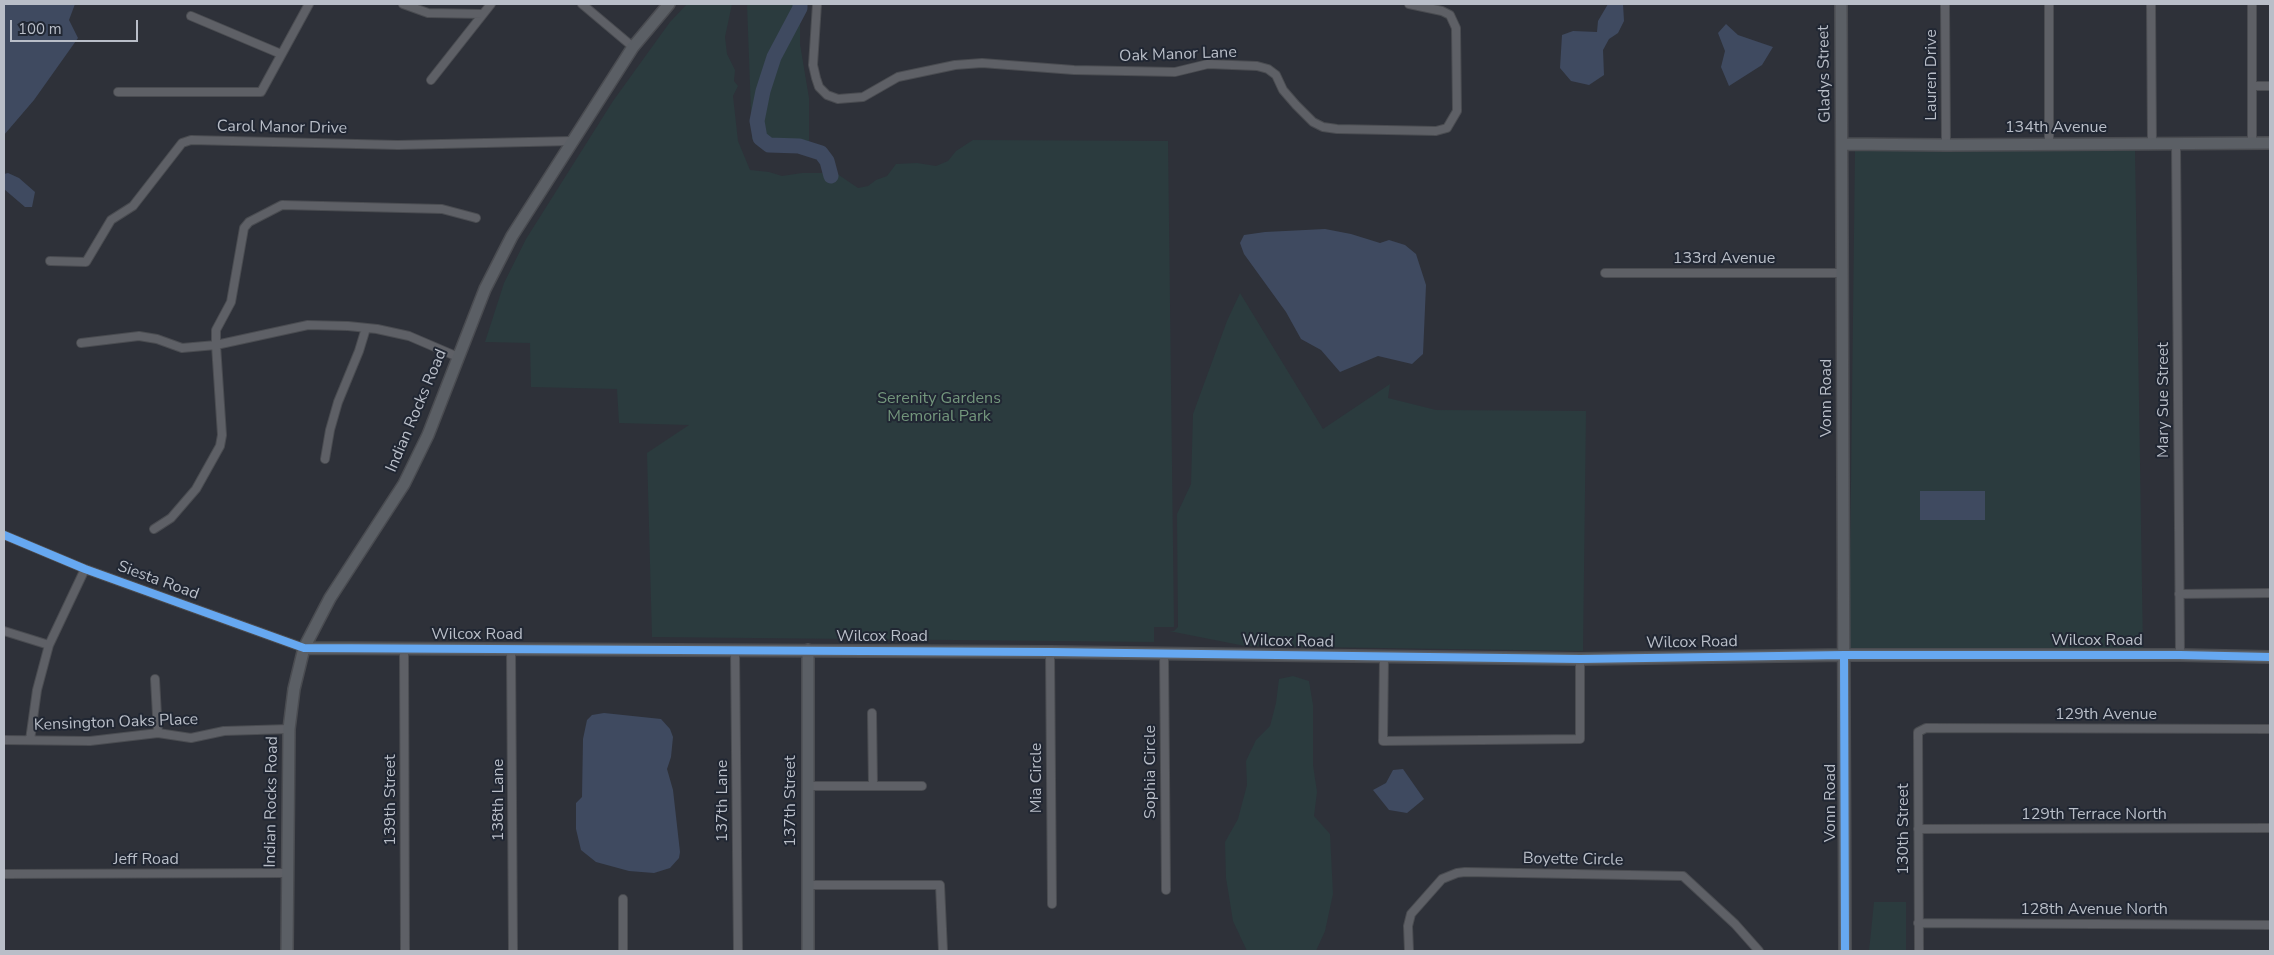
<!DOCTYPE html>
<style>
body{margin:0}
#map{position:relative;width:2274px;height:955px;overflow:hidden;background:#2e3139;font-family:"Nunito Sans",sans-serif}
canvas{display:block}
.frame{position:absolute;inset:0;border:5px solid #b9bec8;pointer-events:none}
.scale{position:absolute;left:10px;top:20px;width:128px;height:22px;box-sizing:border-box;border:2px solid #b9bec8;border-top:0;padding-left:6px;font-size:15px;line-height:18px;white-space:nowrap;color:#b9bec8;-webkit-text-stroke:4px #212733;paint-order:stroke}
</style>
<div id="map">
<canvas width="2274" height="955"></canvas>
<div class="frame"></div>
<div class="scale">100 m</div>
</div>
<script>
const c = document.querySelector('canvas').getContext('2d');
c.lineJoin = 'round';
function fillPath(path, color) {
  c.fillStyle = color;
  c.fill(path, 'evenodd');
}
function shape(rows) {
  const path = new Path2D();
  for (const r of rows) {
    path.moveTo(r[0], r[1]);
    for (let i = 2; i < r.length; i += 2) path.lineTo(r[i], r[i + 1]);
  }
  return path;
}
function trace(path, color, width, dash) {
  c.strokeStyle = color;
  c.lineWidth = width;
  c.lineCap = dash ? 'butt' : 'round';
  c.setLineDash(dash || []);
  c.stroke(path);
}
function drawText(font, color, halo, rows, align = 'center') {
  c.font = font + ' "Nunito Sans",sans-serif';
  c.lineWidth = 4;
  c.setLineDash([]);
  c.textBaseline = 'middle';
  c.strokeStyle = halo;
  c.fillStyle = color;
  for (const [text, x, y, turn = 0] of rows) {
    c.save();
    c.translate(x, y);
    c.rotate((+turn || 0) * Math.PI / 180);
    c.textAlign = isNaN(turn) ? turn : align;
    if (halo) c.strokeText(text, 0, 0);
    c.fillText(text, 0, 0);
    c.restore();
  }
}
const green = shape([
 [687,4,732,4,725,37,727,54,735,70,734,81,738,86,733,96,738,141,750,170,769,172,782,176,802,173,836,173,858,188,868,186,876,180,887,176,896,164,917,163,936,166,948,161,956,151,973,140,1168,141,1174,627,1154,627,1154,642,652,637,647,453,689,425,619,423,617,389,531,387,530,343,485,342,504,283,526,239,613,101,670,22],
 [747,4,800,4,800,44,809,98,809,141,752,139],
 [1855,150,2135,150,2143,650,1849,649],
 [1240,293,1323,429,1390,384,1388,398,1436,410,1586,411,1583,651,1245,646,1169,631,1174,631,1178,627,1177,514,1191,484,1193,414,1227,321],
 [1293,676,1309,681,1313,705,1313,765,1317,792,1314,816,1330,834,1333,894,1325,931,1316,951,1247,951,1233,921,1226,878,1225,842,1238,819,1247,785,1246,761,1256,740,1270,726,1276,703,1279,679],
 [1874,902,1906,902,1906,951,1869,951]
]);
const water = shape([
 [4,4,75,4,69,20,78,38,34,100,4,135],
 [1608,4,1623,4,1624,21,1618,33,1609,39,1603,50,1604,75,1589,85,1571,81,1560,68,1562,35,1573,31,1597,32,1598,21],
 [1726,24,1738,35,1773,47,1762,65,1729,86,1721,67,1725,51,1718,33],
 [8,173,19,178,35,192,32,207,25,207,4,189,4,174],
 [1325,229,1351,234,1380,243,1389,240,1405,245,1416,254,1426,285,1423,354,1412,364,1378,356,1340,372,1321,350,1301,339,1286,312,1244,254,1240,243,1244,235,1265,232],
 [1920,491,1985,491,1985,520,1920,520],
 [604,713,661,719,670,729,673,737,671,757,667,769,673,790,680,852,679,858,670,868,654,873,629,871,596,862,581,850,576,829,576,803,582,797,583,739,587,720,592,715],
 [1403,769,1424,799,1407,813,1389,810,1373,790,1386,783,1393,770]
]);
const river = shape([
 [800,4,800,8,774,57,763,91,757,121,760,138,769,145,799,146,821,153,827,161,831,176]
]);
const street = shape([
 [403,4,428,13,483,14],
 [582,4,633,47],
 [817,4,813,65,816,78,819,87,827,95,838,99,863,97,898,77,955,65,982,63,1074,70,1175,72,1208,64,1257,66,1268,69,1276,75,1283,90,1296,105,1313,122,1323,127,1337,129,1436,131,1447,128,1457,111,1456,28,1450,15,1442,11,1409,4],
 [1945,4,1946,145],
 [2049,4,2049,144],
 [2151,4,2152,145],
 [2252,4,2252,143],
 [191,16,281,54],
 [431,80,491,4],
 [2252,86,2270,86],
 [118,92,261,92,309,4],
 [2176,144,2180,655],
 [50,261,86,262,111,220,133,206,182,143,191,140,398,145,572,141],
 [1605,273,1842,273],
 [81,343,139,336,157,339,182,348,216,345,308,325,348,326,377,329,409,336,458,357],
 [325,459,330,430,338,402,359,351,366,328],
 [154,529,171,518,196,489,220,446,222,435,216,345,216,330,231,302,244,228,249,222,282,205,442,209,476,218],
 [4,535,85,569,304,648],
 [2179,594,2270,593],
 [4,631,49,645],
 [404,648,405,951],
 [511,649,513,951],
 [735,651,738,951],
 [1050,652,1052,904],
 [1164,654,1166,890],
 [1384,657,1383,741,1580,739,1580,659],
 [155,679,158,733],
 [872,713,873,786],
 [4,740,90,741,158,733,191,738,224,731,289,729],
 [30,740,37,690,49,645,85,569],
 [807,786,922,786],
 [1918,829,2270,828],
 [4,874,287,873],
 [808,885,940,885,943,951],
 [623,899,623,951],
 [1918,923,2270,925],
 [1409,951,1408,926,1411,914,1442,879,1457,873,1465,872,1683,876,1735,924,1759,951],
 [1919,951,1918,732,1926,728,2270,729]
]);
const secondary = shape([
 [1841,4,1845,951],
 [1842,144,1946,145,2270,143],
 [304,648,1050,652,1580,659,1844,655,2180,655,2270,657],
 [808,650,808,951],
 [287,951,289,729,294,689,304,648,330,598,404,484,428,435,485,289,512,236,633,47,669,4]
]);
const cycleway = shape([
 [4,535,85,569,304,648,1050,652,1580,659,1844,655,2180,655,2270,657],
 [1844,655,1845,951]
]);
const streetNames = [
 ["Oak Manor Lane",1178,55,-2],
 ["Gladys Street",1825,74,-91],
 ["Lauren Drive",1932,75,-90],
 ["Carol Manor Drive",282,128,1],
 ["134th Avenue",2056,128],
 ["133rd Avenue",1724,259],
 ["Vonn Road",1827,398,-90],
 ["Mary Sue Street",2164,400,-90],
 ["Indian Rocks Road",417,411,-67],
 ["Siesta Road",158,581,20],
 ["Wilcox Road",477,635],
 ["Wilcox Road",882,637],
 ["Wilcox Road",2097,641],
 ["Wilcox Road",1288,642,1],
 ["Wilcox Road",1692,643,-1],
 ["129th Avenue",2106,715],
 ["Kensington Oaks Place",116,723,-2],
 ["Sophia Circle",1151,772,-90],
 ["Mia Circle",1037,778,-90],
 ["139th Street",391,800,-90],
 ["138th Lane",499,800,-90],
 ["137th Lane",723,801,-90],
 ["137th Street",791,801,-90],
 ["Indian Rocks Road",272,802,-89],
 ["Vonn Road",1831,803,-90],
 ["129th Terrace North",2094,815],
 ["130th Street",1904,829,-90],
 ["Jeff Road",146,860],
 ["Boyette Circle",1573,860,1],
 ["128th Avenue North",2094,910]
];
const parkNames = [
 ["Serenity Gardens",939,399],
 ["Memorial Park",939,417]
];
fillPath(green, '#2b3b3e');
fillPath(water, '#3f4a60');
trace(river, '#3f4a60', 15);
trace(street, '#4a4c51', 10);
trace(secondary, '#4a4c51', 14);
trace(street, '#5e6066', 8);
trace(secondary, '#5b5f65', 11);
trace(cycleway, '#66a8f1', 8);
drawText('16px', '#b9bec8', '#212733', streetNames);
drawText('16px', '#73967c', '#212733', parkNames);
</script>
